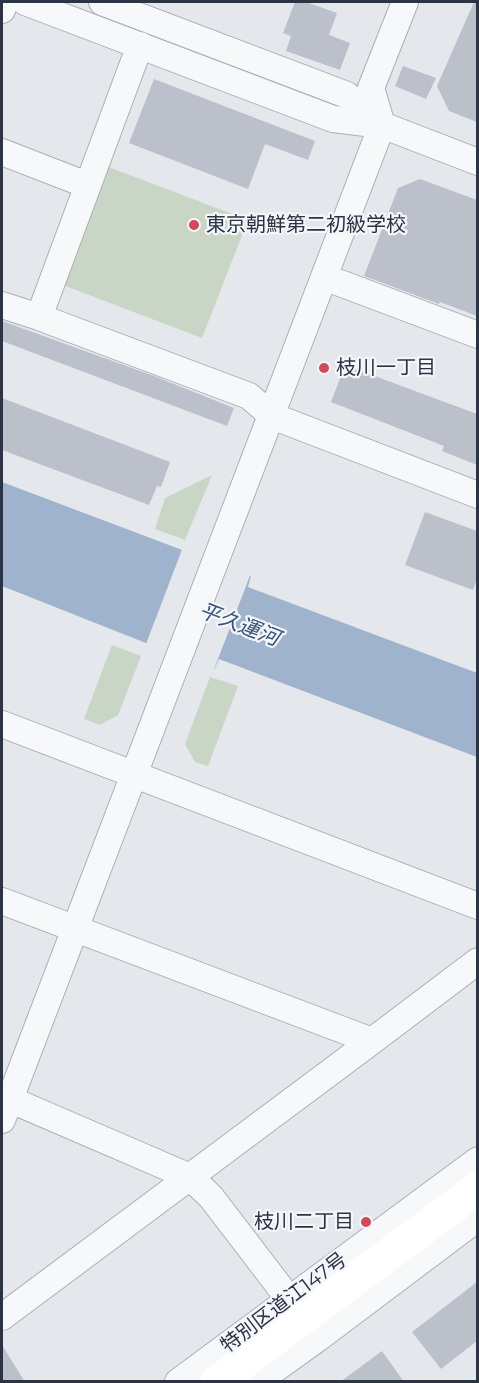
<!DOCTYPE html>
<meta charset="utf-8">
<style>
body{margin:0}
#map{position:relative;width:479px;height:1383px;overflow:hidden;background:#e4e7ec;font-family:Montserrat,sans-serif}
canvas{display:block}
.frame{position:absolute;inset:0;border:3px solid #2b3445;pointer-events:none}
</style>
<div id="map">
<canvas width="479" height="1383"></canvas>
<div class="frame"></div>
</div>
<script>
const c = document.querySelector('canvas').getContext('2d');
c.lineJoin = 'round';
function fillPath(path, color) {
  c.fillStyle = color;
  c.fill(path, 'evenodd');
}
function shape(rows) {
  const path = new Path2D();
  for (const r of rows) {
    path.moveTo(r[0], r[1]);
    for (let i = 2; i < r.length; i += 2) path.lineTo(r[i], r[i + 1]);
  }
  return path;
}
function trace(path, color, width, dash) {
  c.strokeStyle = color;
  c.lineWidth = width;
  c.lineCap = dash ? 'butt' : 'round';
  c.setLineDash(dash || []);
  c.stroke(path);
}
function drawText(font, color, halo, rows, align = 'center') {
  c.font = font + ' Montserrat,"Noto Sans JP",sans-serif';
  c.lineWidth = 4.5;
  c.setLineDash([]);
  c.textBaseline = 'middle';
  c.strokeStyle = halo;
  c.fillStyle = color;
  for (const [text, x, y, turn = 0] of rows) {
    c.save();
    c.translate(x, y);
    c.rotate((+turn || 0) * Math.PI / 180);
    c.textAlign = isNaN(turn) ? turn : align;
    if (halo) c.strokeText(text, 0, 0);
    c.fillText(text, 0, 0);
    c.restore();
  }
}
const green = shape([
 [106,166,248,220,202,338,60,284],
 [212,475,185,540,155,529,165,498],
 [112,645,141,656,118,715,100,725,84,719],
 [210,677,238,686,208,766,195,762,185,744]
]);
const water = shape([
 [2,482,251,576,248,587,477,673,477,757,219,659,214,670,2,586]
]);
const pier = shape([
 [183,547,251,573,213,672,146,644]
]);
const building = shape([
 [295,2,306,2,337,13,329,35,350,43,340,70,286,51,291,36,283,33],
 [474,2,477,2,477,122,449,111,437,86],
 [403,66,436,78,426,99,395,86],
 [154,79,315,141,308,160,265,144,248,189,129,143],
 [420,179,477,200,477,316,440,302,439,304,364,276,398,188],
 [2,321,154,376,234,408,227,426,2,341],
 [345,365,477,414,477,465,442,451,444,446,331,402],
 [2,398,170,462,161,487,157,486,149,505,2,450],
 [425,512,477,531,477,578,473,590,405,565],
 [477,1282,477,1341,441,1369,412,1332],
 [2,1345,25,1382,2,1382],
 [382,1351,404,1382,340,1382]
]);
const minor = shape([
 [25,2,333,119,382,125,478,162],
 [102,2,347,95,382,125],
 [2,10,5,2],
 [2,152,87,185],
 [324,277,478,335],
 [2,305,39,317,249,396,272,416,478,495],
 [39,317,140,45],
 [2,724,478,906],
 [2,901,372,1041],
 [2,1096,190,1177,211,1197,289,1299],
 [2,1120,382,125,371,88,405,2],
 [2,1317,372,1041,478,961],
 [178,1382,478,1160],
 [257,1382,317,1339,478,1218]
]);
const highway = shape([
 [217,1382,478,1188]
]);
const markers = [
 [194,225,6,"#d1495b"],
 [324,368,6,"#d1495b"],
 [366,1222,6,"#d1495b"]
];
const poiNames = [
 ["東京朝鮮第二初級学校",206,225],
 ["枝川一丁目",336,368],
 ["枝川二丁目",354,1222,"right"]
];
const streetNames = [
 ["特別区道江147号",284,1303,-37]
];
const waterNames = [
 ["平久運河",239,625,21]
];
fillPath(green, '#c9d6c5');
fillPath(water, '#9fb4cc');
fillPath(pier, '#e4e7ec');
fillPath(building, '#bbc0ca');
trace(minor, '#a9aeb7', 28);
trace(highway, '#8b94a3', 36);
trace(minor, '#f7f8fa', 26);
trace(highway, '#fff', 33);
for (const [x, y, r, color] of markers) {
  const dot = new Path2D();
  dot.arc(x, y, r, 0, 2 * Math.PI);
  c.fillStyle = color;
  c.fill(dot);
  trace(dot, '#f4f6f9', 2);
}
drawText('20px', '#2b3445', '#f4f6f9', poiNames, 'left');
drawText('20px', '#2b3445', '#f4f6f9', streetNames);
drawText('italic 21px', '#34527a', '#f4f6f9', waterNames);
</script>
